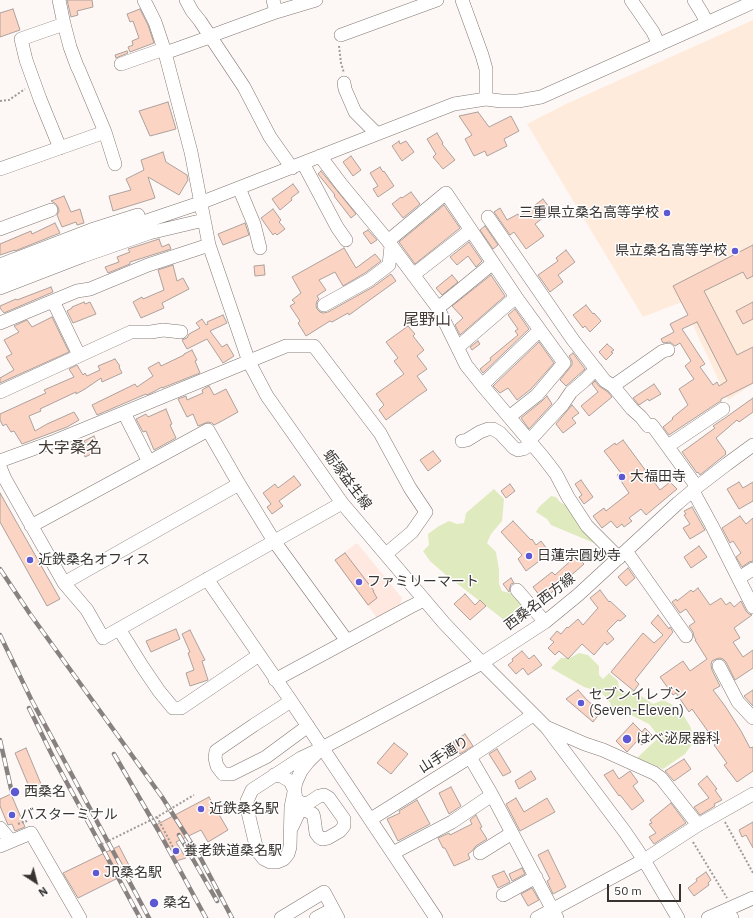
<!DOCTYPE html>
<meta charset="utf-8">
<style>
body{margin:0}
#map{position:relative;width:753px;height:918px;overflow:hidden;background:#fdf8f6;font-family:"IBM Plex Sans",sans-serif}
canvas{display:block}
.north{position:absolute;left:16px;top:862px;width:40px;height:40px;-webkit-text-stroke:3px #fff;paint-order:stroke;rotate:144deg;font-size:11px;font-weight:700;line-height:16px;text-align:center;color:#383331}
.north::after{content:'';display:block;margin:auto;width:14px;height:18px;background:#383331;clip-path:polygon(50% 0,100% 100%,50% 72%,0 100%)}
.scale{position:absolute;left:607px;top:884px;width:74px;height:18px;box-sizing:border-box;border:2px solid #383331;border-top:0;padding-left:5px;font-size:12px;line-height:14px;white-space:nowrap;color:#383331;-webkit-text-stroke:3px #fff;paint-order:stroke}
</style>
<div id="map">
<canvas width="753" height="918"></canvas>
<div class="north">N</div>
<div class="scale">50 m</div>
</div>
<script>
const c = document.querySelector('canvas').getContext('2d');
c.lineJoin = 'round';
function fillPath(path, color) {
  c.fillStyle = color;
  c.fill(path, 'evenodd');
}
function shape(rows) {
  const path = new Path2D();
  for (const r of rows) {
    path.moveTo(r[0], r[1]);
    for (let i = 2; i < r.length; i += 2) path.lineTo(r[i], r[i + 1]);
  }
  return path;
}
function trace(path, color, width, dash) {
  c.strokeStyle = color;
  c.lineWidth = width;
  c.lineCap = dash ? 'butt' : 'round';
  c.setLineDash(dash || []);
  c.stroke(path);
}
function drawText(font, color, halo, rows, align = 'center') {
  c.font = font + ' "IBM Plex Sans","Noto Sans JP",sans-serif';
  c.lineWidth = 3;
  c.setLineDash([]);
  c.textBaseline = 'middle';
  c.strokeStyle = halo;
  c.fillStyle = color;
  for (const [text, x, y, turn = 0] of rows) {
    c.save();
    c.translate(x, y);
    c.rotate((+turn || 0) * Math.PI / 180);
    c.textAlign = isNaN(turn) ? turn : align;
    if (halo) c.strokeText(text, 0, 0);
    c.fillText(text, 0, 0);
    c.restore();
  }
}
const built = shape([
 [357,543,402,598,400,605,377,618,334,560]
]);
const education = shape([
 [753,20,753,384,728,400,682,302,643,317,527,124,566,104]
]);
const green = shape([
 [494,489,504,499,502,521,491,534,487,543,496,552,499,570,499,584,502,591,510,593,521,600,528,615,526,618,513,627,481,602,446,575,430,561,423,551,429,545,428,534,439,526,449,521,457,524,464,523,466,513],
 [551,496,556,497,560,502,568,507,595,540,594,543,551,525,547,519,536,512,539,507],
 [579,653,588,655,599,666,599,675,603,679,609,673,618,681,619,689,623,693,632,690,653,704,663,700,679,708,690,726,695,740,685,754,663,769,637,758,659,737,649,724,617,708,606,716,606,712,611,704,601,692,584,687,551,668,561,658,570,658]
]);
const building = shape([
 [67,0,92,0,93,7,77,11,78,15,71,17,67,0],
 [13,9,20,30,0,37,0,13,13,9],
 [140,9,148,25,154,43,130,52,128,47,133,45,132,41,139,38,133,21,130,22,127,14,140,9],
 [127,51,128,53,116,58,115,55,127,51],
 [168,102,176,129,150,136,139,111,168,102],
 [478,112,489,127,511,116,519,131,504,139,507,146,487,156,485,151,474,156,465,139,472,135,459,116,478,112],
 [437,133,443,143,442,144,455,160,443,169,433,157,436,154,427,139,437,133],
 [399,141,400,144,406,141,414,152,402,161,392,146,399,141],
 [163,152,166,162,187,175,188,180,179,195,148,177,155,198,113,211,109,196,131,190,126,179,144,170,141,160,163,152],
 [351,156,361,170,353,176,343,162,351,156],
 [380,167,383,172,384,171,394,186,378,197,373,189,378,186,370,173,380,167],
 [321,171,356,214,351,218,334,196,335,195,318,174,321,171],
 [293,184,299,192,291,198,292,200,280,210,272,199,293,184],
 [411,192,420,204,403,218,392,204,401,197,402,198,411,192],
 [64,196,71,212,80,209,84,223,77,225,76,222,62,227,57,215,59,211,58,207,56,204,51,201,64,196],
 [543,199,552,211,535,224,544,236,526,249,514,232,510,235,494,212,500,208,507,220,518,214,519,217,543,199],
 [444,205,460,228,415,264,399,242,444,205],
 [273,209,281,220,279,222,285,229,277,235,275,233,273,235,261,218,273,209],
 [55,223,60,233,15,251,15,250,0,255,0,244,31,231,32,234,55,223],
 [245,223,249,235,223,245,218,234,245,223],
 [485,226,498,245,493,249,480,230,485,226],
 [368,230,377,240,371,244,363,233,368,230],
 [159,239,162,247,169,244,171,249,130,262,130,264,108,273,105,267,119,262,117,257,130,252,128,249,159,239],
 [469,242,482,261,476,267,468,256,457,265,450,257,469,242],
 [753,245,753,276,747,279,743,272,704,291,737,355,753,347,753,383,721,399,721,401,719,402,669,435,663,427,673,419,672,418,688,405,679,389,694,379,685,366,691,361,680,343,675,346,670,342,663,343,661,339,674,332,670,324,688,315,673,286,753,245],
 [697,322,727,381,719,386,717,382,713,385,700,367,705,364,682,329,697,322],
 [344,248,356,268,375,254,381,261,365,273,343,286,335,272,319,280,326,290,317,296,319,299,317,301,316,305,317,309,320,312,323,313,328,312,373,287,391,274,396,281,349,315,348,313,332,322,330,321,306,336,298,323,300,321,290,306,295,303,292,300,301,293,292,277,344,248],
 [566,250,575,262,558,275,563,282,550,292,538,275,558,261,556,258,566,250],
 [173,265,177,281,183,278,189,289,162,303,164,308,141,318,133,302,142,297,143,299,164,290,158,270,173,265],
 [264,265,265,275,255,276,254,266,264,265],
 [452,275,458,282,442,295,436,288,452,275],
 [491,275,505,296,460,335,455,325,463,318,452,306,491,275],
 [51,287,53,292,4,313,0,308,0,306,16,299,17,300,51,287],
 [84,302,85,304,90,302,96,314,73,323,67,311,72,308,72,307,84,302],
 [753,302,753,319,743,324,736,311,753,302],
 [586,305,593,314,594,313,601,321,590,332,585,326,583,328,573,315,586,305],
 [515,309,529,329,483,373,480,369,491,360,490,358,518,335,515,331,518,329,508,315,515,309],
 [223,315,227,323,210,331,222,347,227,344,234,356,223,363,207,339,187,349,182,340,187,338,189,334,200,328,196,323,202,319,206,325,208,324,207,322,223,315],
 [52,317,69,352,0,383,0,378,14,370,6,357,12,354,4,340,19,332,14,326,27,320,32,327,52,317],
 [408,326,415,334,413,336,424,350,417,356,427,369,417,376,427,390,418,396,386,420,379,410,384,405,376,394,404,374,394,361,398,358,386,342,408,326],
 [478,341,480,344,472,350,470,347,478,341],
 [539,342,554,363,531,389,517,400,508,388,500,393,493,386,539,342],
 [607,344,614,350,611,352,613,353,606,360,599,352,607,344],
 [192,350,197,360,195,361,200,373,162,388,162,387,155,391,147,395,146,394,97,415,92,405,135,384,137,387,153,376,148,368,159,362,161,366,184,355,184,354,192,350],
 [573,353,585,369,566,386,560,380,572,365,572,361,569,356,573,353],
 [115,359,120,366,119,367,122,373,102,382,101,378,85,389,76,394,76,392,40,409,41,411,29,416,35,431,47,424,74,412,79,420,67,427,22,444,14,431,11,432,6,424,3,426,0,420,0,414,46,393,44,390,74,377,69,369,77,365,83,375,85,373,87,376,100,370,98,366,115,359],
 [595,381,599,386,608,392,612,397,589,416,581,406,598,392,592,384,595,381],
 [654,384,661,394,649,401,648,399,639,405,633,398,654,384],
 [209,386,214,395,226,389,238,412,220,422,214,425,212,423,208,422,198,426,193,414,187,417,178,399,186,396,187,400,203,393,202,390,209,386],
 [547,396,552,404,529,429,521,418,542,401,547,396],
 [753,398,753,412,739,422,737,420,716,438,726,452,725,453,726,454,700,475,698,472,697,473,682,452,715,428,713,426,725,418,753,398],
 [572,405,579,413,572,418,576,423,563,433,556,424,572,405],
 [166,409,172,424,170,425,176,438,154,450,146,431,143,432,136,419,146,414,148,417,166,409],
 [94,436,100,450,85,457,82,449,87,447,84,441,94,436],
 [623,440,660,490,670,482,677,489,646,515,641,509,629,518,632,521,624,527,622,524,617,528,611,521,602,528,593,516,604,508,606,511,629,493,617,475,621,473,604,451,615,443,616,445,623,440],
 [433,451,441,461,428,471,420,460,433,451],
 [294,476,301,485,279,501,283,506,272,514,267,507,271,504,263,493,275,484,278,488,294,476],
 [581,480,593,497,584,504,579,497,582,495,575,484,581,480],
 [739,482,743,488,753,482,753,501,739,509,727,489,739,482],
 [510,484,515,491,506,498,501,491,510,484],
 [0,493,60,599,47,606,0,522,0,493],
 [692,507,705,530,690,539,683,528,690,524,684,515,686,514,684,511,692,507],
 [740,516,746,524,753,518,753,561,749,562,742,567,736,557,741,553,733,541,730,543,722,528,740,516],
 [513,521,531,540,532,539,536,545,541,541,550,553,526,571,518,559,522,555,501,532,513,521],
 [699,546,707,557,691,568,684,557,699,546],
 [345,553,374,591,373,591,377,598,368,605,335,560,345,553],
 [576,556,584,564,543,600,533,587,552,572,555,575,576,556],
 [628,568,635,578,626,586,618,577,628,568],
 [511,578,514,583,511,584,510,587,509,592,503,584,511,578],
 [698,588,710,605,721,598,726,605,730,602,734,607,741,601,746,611,749,614,752,615,734,628,740,638,733,642,743,657,753,650,753,668,735,680,726,662,723,659,720,658,716,659,712,661,711,665,712,670,720,686,713,690,725,706,741,731,750,748,753,747,753,771,737,782,724,765,727,763,714,745,717,744,692,709,689,712,676,693,673,695,660,677,683,661,690,671,707,659,695,640,696,640,694,637,693,632,689,626,695,622,686,609,680,613,672,602,676,599,677,601,691,590,693,592,698,588],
 [600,590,609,602,610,601,626,616,620,621,618,620,607,631,614,639,607,645,605,642,594,655,582,644,568,659,559,651,555,655,548,648,554,642,550,639,557,631,561,634,567,627,568,628,578,619,583,625,598,608,590,598,600,590],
 [465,594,475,605,480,600,486,606,470,620,454,604,465,594],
 [658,615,669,629,670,627,673,632,635,680,639,684,634,691,611,672,643,633,654,643,663,635,651,623,658,615],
 [176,629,180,639,151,652,146,641,176,629],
 [190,630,205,660,202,661,208,680,190,686,186,673,194,670,188,653,190,652,182,634,190,630],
 [522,651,529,659,534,655,542,665,528,675,523,668,516,674,508,665,513,661,512,659,522,651],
 [578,690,587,700,601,712,593,722,566,699,578,690],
 [753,690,753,706,744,696,753,690],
 [633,723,642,732,645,728,652,735,642,745,637,741,627,752,616,741,633,723],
 [465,734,473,746,460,754,453,742,465,734],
 [394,743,408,754,391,774,377,763,394,743],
 [26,748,41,784,30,789,15,753,26,748],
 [497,749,511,772,503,776,489,754,497,749],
 [684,759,691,769,674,781,665,771,684,759],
 [613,770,619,779,630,771,638,782,633,786,644,801,632,810,620,795,619,796,604,775,613,770],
 [531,771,536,779,519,789,515,781,531,771],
 [707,776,717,789,715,790,722,800,714,804,715,806,700,815,694,807,709,798,698,784,707,776],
 [451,787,461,806,449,814,439,793,451,787],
 [11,794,25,827,15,831,12,824,8,825,0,806,0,799,11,794],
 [209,797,228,830,208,842,201,830,176,842,186,858,176,861,156,825,209,797],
 [516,798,524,812,547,798,555,812,520,831,506,804,516,798],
 [417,800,430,824,398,841,387,819,400,813,399,811,417,800],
 [671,803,686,823,654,844,649,837,656,833,649,824,652,823,650,820,671,803],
 [476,815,482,827,480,828,487,839,476,846,472,851,468,854,470,859,454,866,445,848,443,848,438,838,449,833,450,835,472,824,470,820,476,815],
 [753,822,753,848,746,835,742,837,739,830,753,822],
 [119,846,132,871,78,898,63,873,119,846],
 [548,850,566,887,553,894,547,881,550,879,538,855,548,850],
 [522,868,525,874,512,881,509,874,522,868],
 [504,871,510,882,498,888,492,876,504,871],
 [706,872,711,880,708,883,709,885,694,896,688,888,697,881,696,879,706,872],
 [532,888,539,900,528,906,521,894,532,888]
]);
const path = shape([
 [339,46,341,63,344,73],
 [0,101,9,100,25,89],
 [157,817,176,853],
 [725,822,753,873],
 [18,824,26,821,27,823],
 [693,842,727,898]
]);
const minor = shape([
 [59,0,64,24,70,47,77,66,79,70,105,132,115,164],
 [144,0,155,22,164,49,191,152,209,245,249,362,267,396,342,503,444,623,482,663,547,728,625,832,644,860,678,918],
 [186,0,192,11,200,21,244,87,270,137,292,168],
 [273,0,276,12],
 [462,0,482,55,486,69,486,99],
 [631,0,653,32,659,45],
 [694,0,702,13,707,23],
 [341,35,437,0],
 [165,53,210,37,216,34,276,12,316,0],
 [121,64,164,49],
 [344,83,345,89,355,112,377,134],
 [60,148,40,99,26,60,21,39,64,24],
 [320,156,341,184,388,241,438,308,466,365,482,385,543,457,556,474,568,497,587,526,619,558],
 [303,163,337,227,346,240],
 [0,169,105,132],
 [239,188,254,224,260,248],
 [488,217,573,340,605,381,613,386,632,409,641,417,648,426,652,425,697,487],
 [0,229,51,210],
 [388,241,446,193,516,297,564,363,537,395,509,417],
 [0,265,91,230,138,215],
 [413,275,471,230],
 [0,277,51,256,114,232,200,203,454,104,486,99,501,101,518,101,541,97,707,23,753,2],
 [0,288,83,256,149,233,204,220],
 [53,301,79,355],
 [324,305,369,280,389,265,391,246],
 [438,308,493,263],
 [0,323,77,291,90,289,148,265,209,245],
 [458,347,516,297],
 [482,385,540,330],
 [613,386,663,351,668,350],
 [0,392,131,332,151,332,163,330,181,332],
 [124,413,149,462],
 [462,441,467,440,480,432,488,429,493,429,500,433,514,448,518,450,523,449,532,444],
 [529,441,563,404,571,392,584,381,596,369],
 [668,446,723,409],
 [0,461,55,441,286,346,314,346,380,433,410,488,426,512,412,532,386,554],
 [0,467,5,479,64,583,87,610,103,638,342,503],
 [693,491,711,524,753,607],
 [31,526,208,430,239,484,274,541,347,641],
 [626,551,686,636],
 [739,578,753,569],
 [207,579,291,701,436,918],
 [64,583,239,484],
 [517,590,545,622],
 [119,629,142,666,159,691,173,708,181,708,259,655],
 [719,666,738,702,753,718],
 [275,680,410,607,424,600],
 [291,701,254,725,216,751,215,758,217,766,223,774,232,774,266,757,308,726],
 [548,728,585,744,603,750,654,773,661,778,698,825],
 [322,748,308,762,301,771,296,782,291,807,290,847,288,854,284,859,277,862,270,862,264,859,259,853,256,846,247,808,247,801,252,790,301,758,322,748,482,663,545,622,578,595,678,503,697,487,727,464,753,445],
 [470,757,492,795,557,918],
 [274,775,281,776,290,781,294,789,296,798,299,802,307,804,319,796,324,795,329,798,344,819,344,826,340,831,328,838,322,839,319,837,316,833,314,818,313,814,307,811,302,810,299,812,292,827],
 [371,819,470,757,533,715],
 [0,828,11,841],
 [0,846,31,833,80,918],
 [393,853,452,822,492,795],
 [480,853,512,833],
 [503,895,536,877],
 [726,910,753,898],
 [281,918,324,892,338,918],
 [316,918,333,909],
 [537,918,644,860,698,825,753,794],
 [708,918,726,910,732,918]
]);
const rail = shape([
 [0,569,30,614,162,797,200,857,232,918],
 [0,635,31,699,149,918],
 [29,708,54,759,140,918],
 [0,740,12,793],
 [114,754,158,830,206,918],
 [179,835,217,901]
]);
const pathBridge = shape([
 [98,846,157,817,194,795]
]);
const markers = [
 [667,213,4,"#5e59d2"],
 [735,251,4,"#5e59d2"],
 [622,477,4,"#5e59d2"],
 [529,556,4,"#5e59d2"],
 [30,560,4,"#5e59d2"],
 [359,582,4,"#5e59d2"],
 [581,703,4,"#5e59d2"],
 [627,739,5,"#5e59d2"],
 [15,792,5,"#5e59d2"],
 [201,809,4,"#5e59d2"],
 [12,815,4,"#5e59d2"],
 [176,851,4,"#5e59d2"],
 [96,873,4,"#5e59d2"],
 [154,903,5,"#5e59d2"]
];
const poiNames = [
 ["三重県立桑名高等学校",659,213,"right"],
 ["県立桑名高等学校",727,251,"right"],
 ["大福田寺",630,477],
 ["日蓮宗圓妙寺",537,556],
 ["近鉄桑名オフィス",38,560],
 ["ファミリーマート",367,582],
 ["セブンイレブン",589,695],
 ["(Seven-Eleven)",589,711],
 ["はべ泌尿器科",636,739],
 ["西桑名",24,792],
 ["近鉄桑名駅",209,809],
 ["バスターミナル",20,815],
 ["養老鉄道桑名駅",184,851],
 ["JR桑名駅",104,873],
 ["桑名",163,903]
];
const streetNames = [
 ["蛎塚益生線",347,480,53],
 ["西桑名西方線",540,602,-37],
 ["山手通り",444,755,-32]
];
const quarterNames = [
 ["尾野山",427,320],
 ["大字桑名",70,448]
];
fillPath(built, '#fee8df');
fillPath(education, '#ffebdc');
fillPath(green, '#dfeabe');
fillPath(building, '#fbd4c3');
trace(building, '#ada19c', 1);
trace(minor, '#827772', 14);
trace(path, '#a09b99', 2, [2, 2]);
trace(minor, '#fff', 13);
trace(rail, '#878280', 4.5);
trace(rail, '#fff', 3, [9]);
trace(pathBridge, '#a09b99', 2, [2, 2]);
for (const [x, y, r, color] of markers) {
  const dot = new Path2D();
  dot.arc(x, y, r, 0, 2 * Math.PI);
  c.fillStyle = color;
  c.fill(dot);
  trace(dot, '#fff', 1.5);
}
drawText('14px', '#383331', '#fff', poiNames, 'left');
drawText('14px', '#383331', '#fff', streetNames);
drawText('16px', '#443a35', '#fff', quarterNames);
</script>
